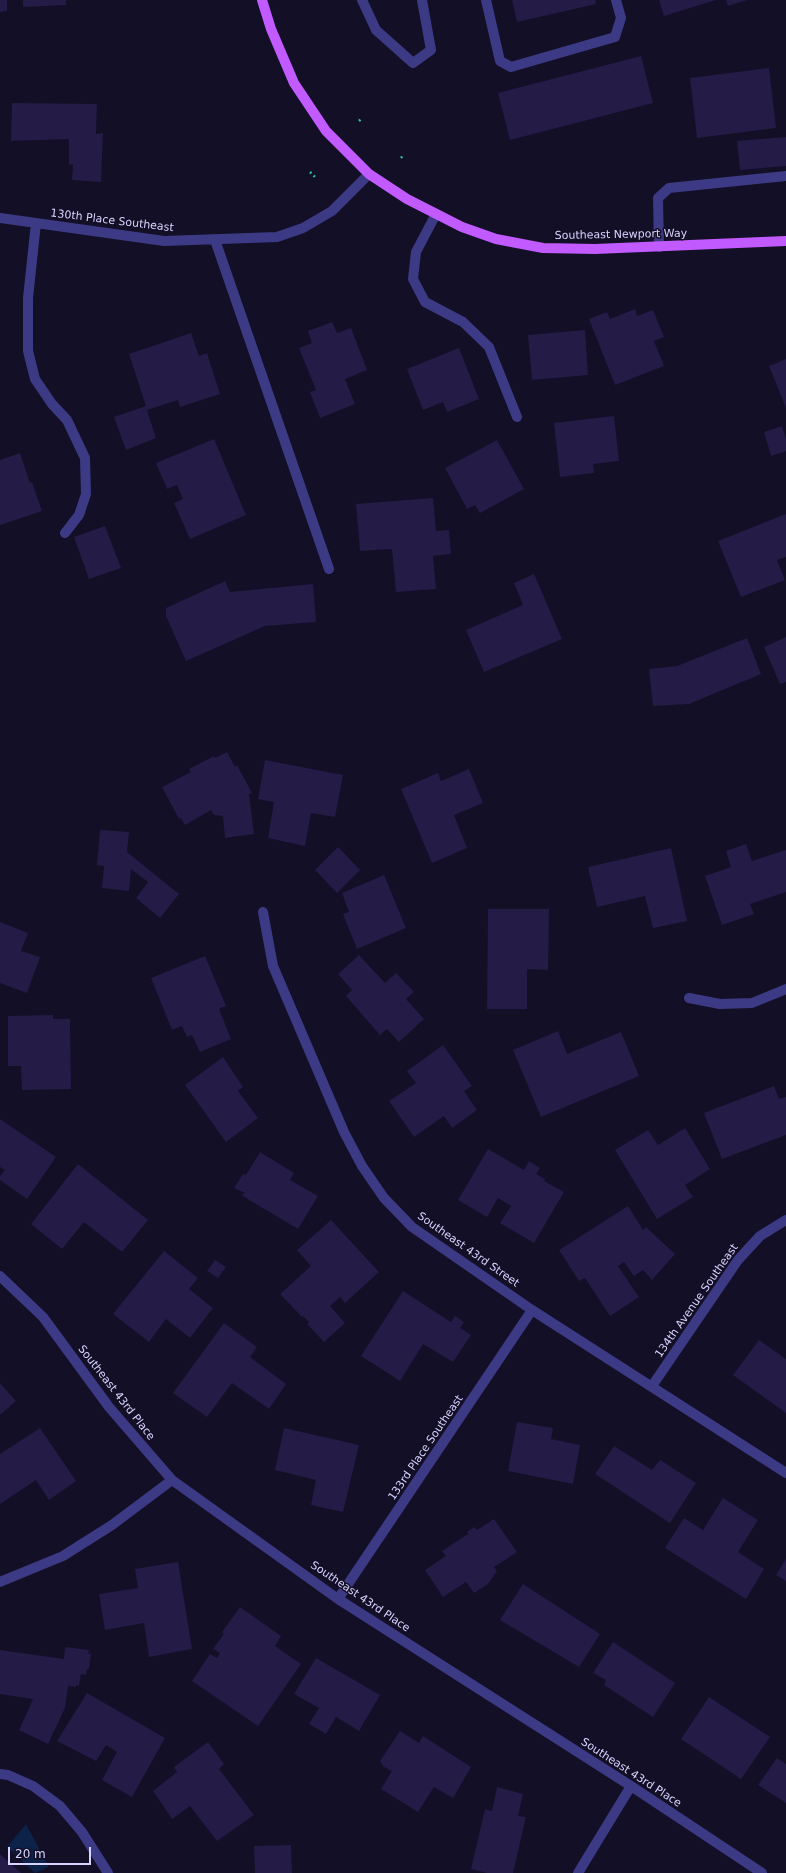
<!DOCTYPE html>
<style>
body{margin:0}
#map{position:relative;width:786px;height:1873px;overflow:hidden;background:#130f26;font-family:"DejaVu Sans",sans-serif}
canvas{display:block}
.scale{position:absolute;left:8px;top:1847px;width:83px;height:18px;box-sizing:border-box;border:2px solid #d9d4ff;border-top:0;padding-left:5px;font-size:12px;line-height:14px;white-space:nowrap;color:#d9d4ff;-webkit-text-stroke:3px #130f26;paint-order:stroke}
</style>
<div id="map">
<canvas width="786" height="1873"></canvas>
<div class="scale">20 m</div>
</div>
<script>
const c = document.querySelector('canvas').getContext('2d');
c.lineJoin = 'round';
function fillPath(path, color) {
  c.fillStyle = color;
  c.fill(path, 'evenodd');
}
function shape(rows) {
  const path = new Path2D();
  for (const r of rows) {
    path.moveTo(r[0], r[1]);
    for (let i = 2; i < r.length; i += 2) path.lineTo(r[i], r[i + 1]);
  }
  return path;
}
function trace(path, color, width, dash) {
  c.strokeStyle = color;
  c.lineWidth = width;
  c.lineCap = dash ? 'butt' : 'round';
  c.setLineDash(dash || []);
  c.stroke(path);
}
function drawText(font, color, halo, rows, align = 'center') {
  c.font = font + ' "DejaVu Sans",sans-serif';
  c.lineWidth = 3;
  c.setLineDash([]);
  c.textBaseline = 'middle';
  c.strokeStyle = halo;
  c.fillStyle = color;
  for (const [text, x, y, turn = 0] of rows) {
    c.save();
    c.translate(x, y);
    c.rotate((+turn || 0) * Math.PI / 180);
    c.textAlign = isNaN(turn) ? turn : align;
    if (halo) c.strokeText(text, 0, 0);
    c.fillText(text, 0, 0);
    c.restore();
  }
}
const water = shape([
 [26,1824,49,1867,35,1873,7,1847]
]);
const building = shape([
 [0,0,7,0,7,11,0,12],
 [23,0,66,0,66,5,23,7],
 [512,0,595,0,596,4,517,22],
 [659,0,716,0,664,16],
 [726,0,747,0,728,6],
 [641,56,653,103,510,140,498,93],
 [769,68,776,128,697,138,690,78],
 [12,103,97,104,96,134,103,133,101,182,72,180,73,164,69,165,69,139,11,141],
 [786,137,786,166,740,170,737,141],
 [635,309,637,316,653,310,664,337,654,341,664,366,615,385,589,319,607,312,610,319],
 [332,322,337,333,351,328,367,370,345,379,355,404,320,418,310,392,316,390,299,348,312,343,308,331],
 [585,330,588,375,532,380,528,335],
 [191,333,199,356,207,353,220,394,180,407,178,400,147,410,156,438,126,450,114,417,146,406,129,354],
 [459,348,479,399,447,412,443,402,423,410,407,369],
 [786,359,786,408,769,366],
 [614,416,619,461,593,464,594,473,560,477,554,423],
 [782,426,786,440,786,451,771,456,764,432],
 [214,439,246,515,190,539,174,503,183,499,177,485,167,489,156,463],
 [497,440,524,489,480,513,475,505,467,509,445,468],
 [20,453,30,483,32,482,42,511,0,525,0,460],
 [433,498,436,531,449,530,451,554,433,556,436,589,396,592,392,549,360,551,356,504],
 [786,514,786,557,777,560,785,580,741,597,718,541],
 [105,526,121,568,89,579,74,537],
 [534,574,562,639,484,672,466,630,523,605,514,583],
 [225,581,230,592,313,584,316,622,265,626,186,661,166,616,166,608],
 [786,637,786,682,780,684,764,647],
 [747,638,761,674,689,704,653,706,649,669,677,666],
 [227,752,235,767,237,765,252,793,249,794,254,834,225,838,223,816,214,815,211,810,185,825,181,818,179,819,162,787,191,772,189,769,214,756,215,758],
 [265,760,343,775,335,817,311,813,305,846,268,838,274,802,258,799],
 [469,769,483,803,454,815,467,848,432,863,401,789,438,773,441,781],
 [100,830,129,832,127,852,179,894,160,918,136,898,148,882,131,869,129,891,102,888,104,866,97,865],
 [746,844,752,861,786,850,786,892,750,904,754,914,722,925,705,876,731,867,726,851],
 [338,847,360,870,337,893,315,870],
 [671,848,687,921,653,928,645,896,597,907,588,867],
 [384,875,406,928,357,949,343,914,349,912,342,893],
 [488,909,549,909,548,970,527,969,527,1009,487,1009],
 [0,922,28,933,21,951,40,957,27,993,0,983],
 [359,955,385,983,396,973,414,992,406,999,424,1019,399,1042,387,1029,380,1035,346,996,352,990,338,974],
 [205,956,226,1006,219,1009,231,1039,200,1052,192,1035,187,1037,182,1026,172,1030,151,978],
 [53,1015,53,1019,70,1019,71,1089,22,1090,21,1066,8,1066,8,1016],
 [558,1031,567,1054,621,1032,639,1076,541,1117,513,1050],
 [443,1045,472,1086,464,1091,477,1110,452,1128,444,1116,414,1137,389,1101,416,1083,407,1071],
 [223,1057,243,1087,238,1091,258,1118,226,1142,185,1085],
 [774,1086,779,1099,786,1097,786,1135,722,1159,704,1113],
 [0,1119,56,1157,27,1199,0,1180,0,1176,5,1170,0,1167],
 [685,1128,710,1169,685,1185,693,1197,657,1219,615,1150,648,1130,658,1145],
 [488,1149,524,1170,529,1161,540,1168,536,1174,545,1179,544,1181,564,1192,534,1243,500,1223,511,1206,498,1198,487,1217,458,1200],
 [260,1152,294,1173,290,1180,318,1196,298,1229,241,1195,245,1193,234,1188,243,1174,246,1175],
 [78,1164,148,1220,122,1252,84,1222,62,1249,31,1224],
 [628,1206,643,1230,646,1227,675,1254,652,1280,643,1270,634,1276,624,1262,618,1266,639,1297,610,1316,585,1278,579,1281,559,1250],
 [331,1220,379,1272,345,1303,340,1297,330,1306,345,1323,324,1342,307,1324,309,1322,303,1316,302,1317,280,1294,311,1266,297,1250],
 [164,1251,198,1278,189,1289,213,1308,190,1338,166,1319,149,1342,113,1314],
 [215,1260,226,1267,218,1278,207,1271],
 [403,1291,451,1322,455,1316,464,1322,460,1328,471,1335,453,1362,423,1344,400,1381,361,1356],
 [224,1323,257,1347,250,1357,286,1384,269,1409,232,1383,207,1417,173,1393],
 [759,1340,786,1359,786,1413,733,1375],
 [0,1383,16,1401,0,1415],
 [517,1422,553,1428,551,1439,580,1445,573,1484,508,1471],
 [40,1428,76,1481,49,1500,36,1480,0,1504,0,1454],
 [284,1428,359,1445,343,1512,311,1505,316,1480,275,1470],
 [614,1446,652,1470,660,1460,696,1483,670,1523,595,1474],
 [723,1498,758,1520,738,1552,764,1569,746,1599,665,1548,684,1518,703,1530],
 [494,1519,517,1552,494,1567,497,1571,488,1584,474,1593,466,1582,443,1597,425,1570,446,1556,442,1551,468,1534,467,1532,474,1527,477,1530],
 [786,1559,786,1581,776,1575],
 [178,1562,192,1649,149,1657,144,1623,105,1630,99,1594,138,1588,135,1569],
 [523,1584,600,1634,579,1667,500,1620],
 [240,1607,281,1636,275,1646,301,1664,258,1726,192,1681,210,1654,217,1658,220,1653,213,1649,224,1634,222,1632],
 [613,1642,675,1683,653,1717,604,1685,606,1680,593,1673],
 [65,1647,89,1650,88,1654,91,1654,89,1669,87,1669,86,1675,81,1674,79,1686,76,1685,76,1687,68,1686,65,1708,48,1744,19,1730,33,1699,0,1694,0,1650,64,1659],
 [316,1658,380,1695,359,1731,336,1717,326,1734,309,1724,319,1708,294,1694],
 [87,1693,165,1738,132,1797,102,1780,117,1752,106,1745,96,1761,57,1741],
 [709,1697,770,1737,741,1779,681,1739],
 [400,1731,419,1743,423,1736,471,1767,453,1798,434,1787,418,1812,381,1789,392,1771,384,1767,380,1761],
 [208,1742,224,1764,219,1769,254,1815,217,1841,190,1806,172,1819,153,1791,177,1772,174,1767],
 [777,1758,786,1764,786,1803,758,1785],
 [497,1787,523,1794,518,1816,526,1817,513,1873,487,1873,471,1869,485,1809,492,1811],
 [291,1845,292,1873,255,1873,254,1846],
 [0,1854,21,1873,0,1873]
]);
const path = shape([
 [359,121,361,119],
 [401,158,404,154],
 [310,172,315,177]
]);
const minor = shape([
 [362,0,376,30,413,63,431,50,422,0],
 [486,0,500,61,511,67,615,37,621,18,616,0],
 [436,214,416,252,413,279,425,302,463,322,489,347,517,417],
 [0,218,164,241,277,237,303,228,332,211,369,174],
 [36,223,28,298,28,351,35,379,52,404,67,420,85,458,86,494,79,515,65,533],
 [215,240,329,569],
 [659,247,658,198,669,188,786,176],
 [263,912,273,966,344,1132,362,1166,384,1198,412,1227,532,1310,786,1473],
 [689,998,720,1004,752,1003,786,989],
 [0,1276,43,1317,109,1407,172,1480,338,1599,631,1786,762,1873],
 [652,1386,738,1260,760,1236,786,1220],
 [0,1582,63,1556,112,1525,172,1480],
 [338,1599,532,1310],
 [0,1774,8,1775,33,1786,60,1806,82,1832,108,1873],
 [578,1873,631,1786]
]);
const major = shape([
 [262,0,271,29,294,83,326,131,369,174,407,199,462,227,496,239,543,248,595,249,786,241]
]);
const streetNames = [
 ["130th Place Southeast",112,221,7],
 ["Southeast Newport Way",621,235,-1],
 ["Southeast 43rd Street",468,1250,35],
 ["134th Avenue Southeast",697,1301,-55],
 ["Southeast 43rd Place",116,1393,52],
 ["133rd Place Southeast",426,1448,-56],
 ["Southeast 43rd Place",360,1597,34],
 ["Southeast 43rd Place",631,1773,33]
];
fillPath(water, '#0c2248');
fillPath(building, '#241b47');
trace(path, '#2fb8b0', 2.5, [2, 3]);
trace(minor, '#3d3a85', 10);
trace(major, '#c25bff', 10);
drawText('11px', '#d9d4ff', '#130f26', streetNames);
</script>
